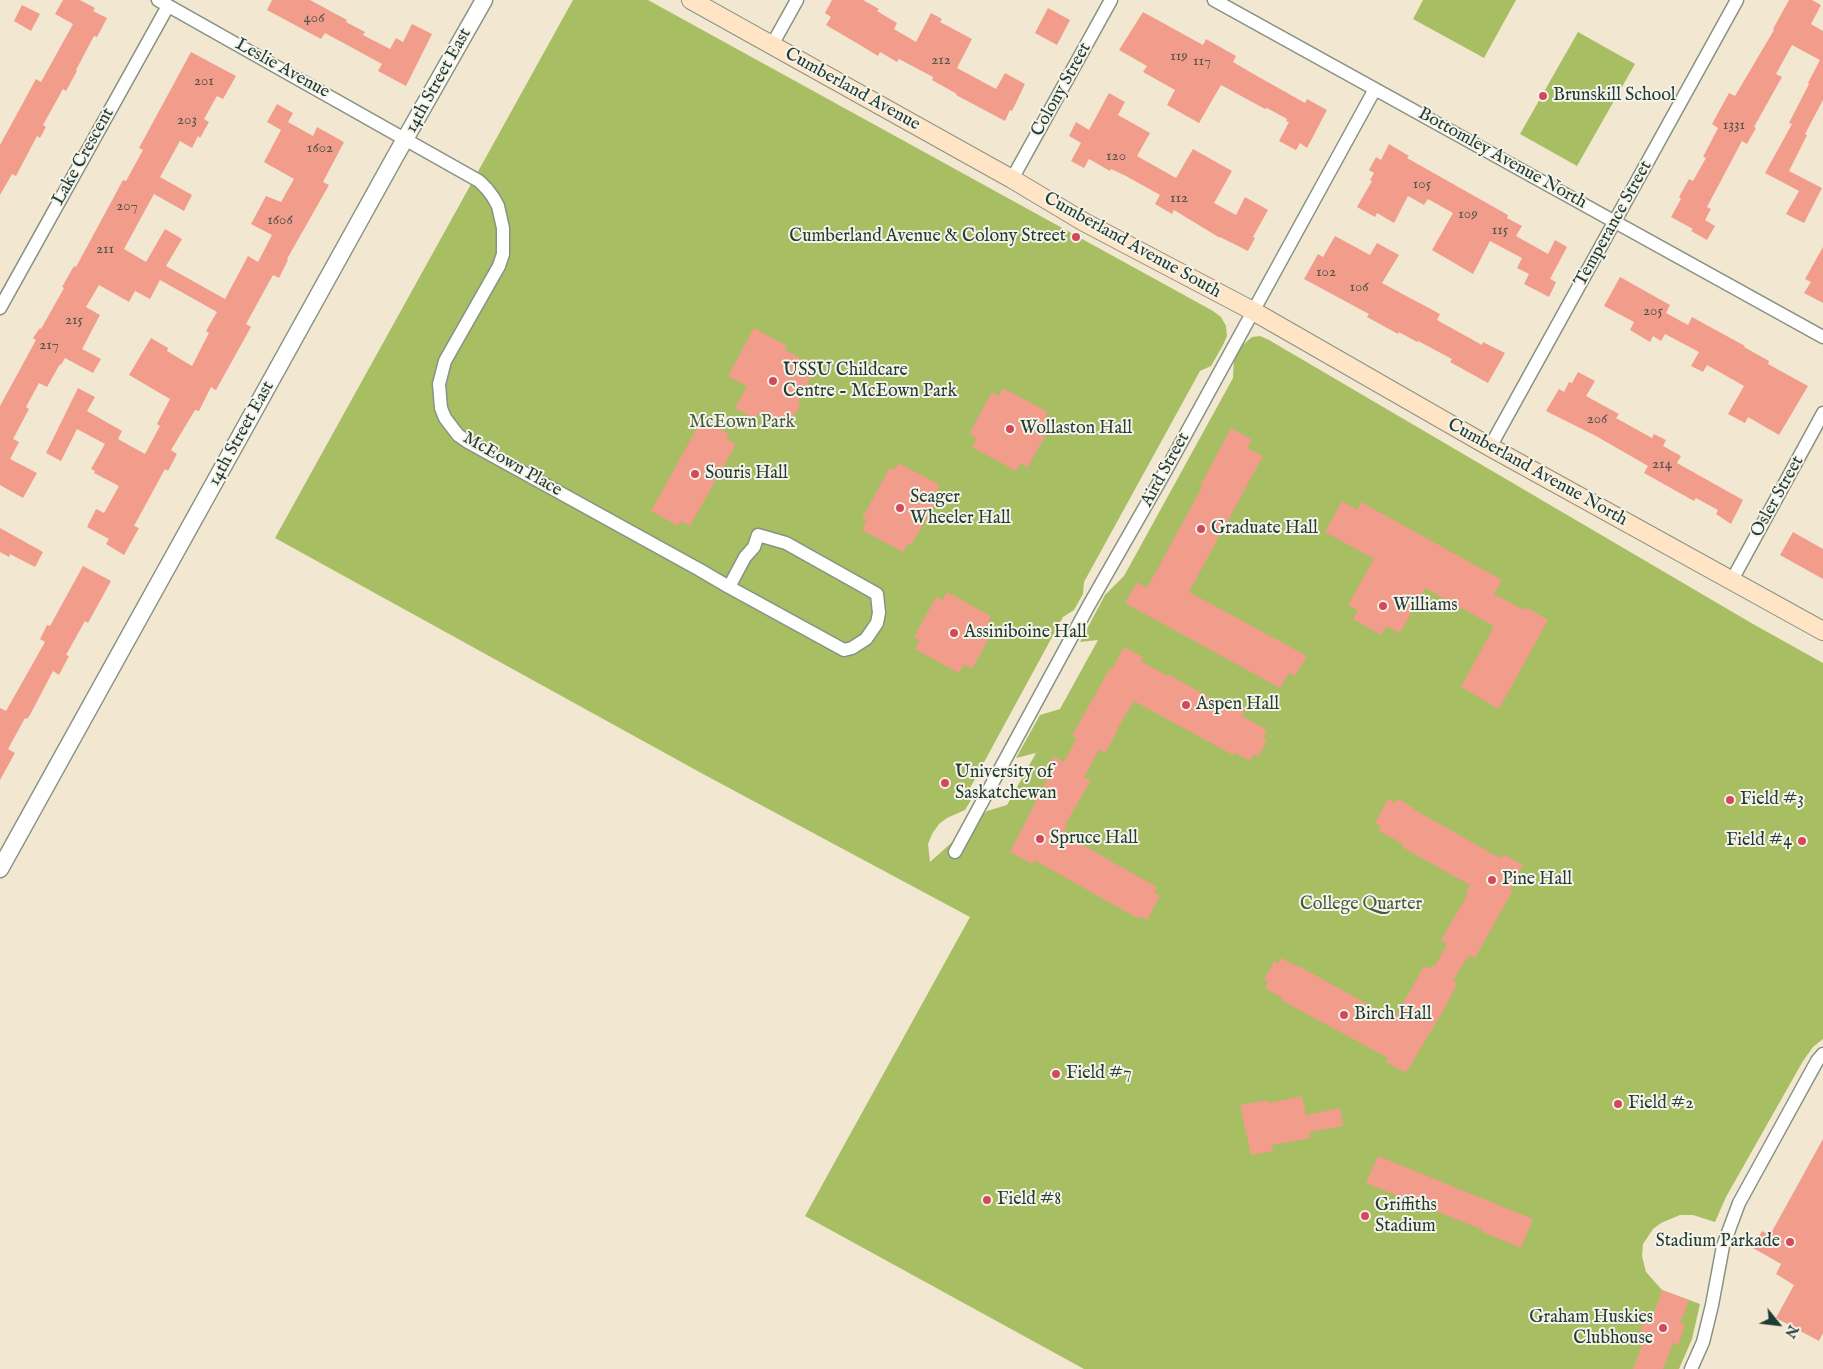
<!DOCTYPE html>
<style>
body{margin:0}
#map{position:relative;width:1823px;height:1369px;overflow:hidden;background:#f2e8d1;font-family:"IM FELL English",serif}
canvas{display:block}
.north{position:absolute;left:1753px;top:1299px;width:50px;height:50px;-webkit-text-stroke:4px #f7f3e8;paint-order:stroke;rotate:119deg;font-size:14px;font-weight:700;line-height:20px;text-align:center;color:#1f3d34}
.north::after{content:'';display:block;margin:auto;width:18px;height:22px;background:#1f3d34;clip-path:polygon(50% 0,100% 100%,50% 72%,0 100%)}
</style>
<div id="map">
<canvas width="1823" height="1369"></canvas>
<div class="north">N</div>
</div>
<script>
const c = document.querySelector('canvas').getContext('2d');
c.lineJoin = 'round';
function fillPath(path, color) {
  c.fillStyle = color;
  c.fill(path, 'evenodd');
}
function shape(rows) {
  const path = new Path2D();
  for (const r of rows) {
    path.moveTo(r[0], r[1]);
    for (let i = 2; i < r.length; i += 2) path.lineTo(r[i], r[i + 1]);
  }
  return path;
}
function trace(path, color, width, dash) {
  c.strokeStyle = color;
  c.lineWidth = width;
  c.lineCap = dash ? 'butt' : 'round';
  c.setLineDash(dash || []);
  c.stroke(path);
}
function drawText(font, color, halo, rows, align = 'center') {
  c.font = font + ' "IM FELL English",serif';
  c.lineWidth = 4;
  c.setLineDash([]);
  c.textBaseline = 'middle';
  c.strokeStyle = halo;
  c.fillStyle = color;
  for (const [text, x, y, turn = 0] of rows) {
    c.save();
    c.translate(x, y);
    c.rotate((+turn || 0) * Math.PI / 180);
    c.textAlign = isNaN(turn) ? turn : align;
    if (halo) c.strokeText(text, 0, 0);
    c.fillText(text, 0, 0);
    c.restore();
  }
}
const green = shape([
 [573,0,648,0,1213,311,1221,317,1226,326,1227,336,1223,345,1211,366,1200,371,1084,582,1083,594,1074,610,1063,617,970,788,971,800,965,810,947,818,939,824,932,834,928,844,930,862,987,811,1007,805,1036,753,1016,758,1040,715,1060,709,1098,640,1080,642,1105,595,1124,576,1233,378,1234,358,1238,349,1252,337,1260,336,1269,340,1753,624,1823,663,1823,1039,1813,1047,1803,1061,1726,1197,1715,1222,1693,1215,1680,1215,1661,1223,1653,1229,1643,1244,1642,1256,1646,1272,1662,1290,1700,1304,1692,1339,1679,1369,1084,1369,805,1216,970,917,703,774,275,538],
 [1423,0,1516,0,1484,58,1413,19],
 [1578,32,1635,64,1577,166,1520,134]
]);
const building = shape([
 [63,0,80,0,95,8,93,11,107,18,97,37,94,36,76,70,77,71,66,91,63,89,43,125,46,127,40,138,37,136,16,176,12,174,0,195,0,145,36,79,41,82,73,24,55,14],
 [272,0,310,0,347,20,346,22,365,32,363,35,390,49,396,38,403,42,412,24,432,34,406,86,378,71,382,64,325,33,321,39,267,10],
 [832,0,863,0,879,9,877,11,897,23,894,29,916,42,931,13,942,19,940,22,972,39,957,68,996,89,1005,73,1025,84,1012,111,1010,110,1005,121,956,95,957,94,932,80,933,77,899,59,897,62,880,52,878,56,860,45,826,25,831,17,825,13],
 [1789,0,1812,0,1821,5,1811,24,1823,31,1823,100,1805,134,1807,135,1789,171,1822,188,1804,223,1786,214,1799,191,1765,173,1792,124,1789,123,1809,84,1808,83,1820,60,1792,45,1776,74,1782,77,1754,127,1756,128,1747,144,1742,141,1707,207,1711,209,1705,220,1715,226,1707,240,1691,231,1693,229,1671,217,1681,199,1679,197,1689,179,1693,181,1706,158,1703,157,1718,128,1712,124,1729,93,1735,96,1774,30,1773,29],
 [22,5,40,14,31,31,14,21],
 [1048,8,1070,20,1057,45,1035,33],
 [1143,12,1203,45,1206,39,1236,56,1233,62,1257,76,1305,103,1307,99,1327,110,1307,148,1300,143,1296,150,1279,141,1289,122,1286,121,1287,119,1267,108,1265,109,1221,85,1199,123,1167,105,1175,90,1143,72,1147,66,1119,50],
 [191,52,236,76,223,99,217,96,204,119,209,122,200,138,198,136,192,148,180,141,160,177,192,195,184,211,154,194,124,249,146,262,165,229,182,239,166,266,225,299,248,256,258,262,272,235,251,224,266,196,281,202,294,179,264,162,281,130,267,122,277,104,293,113,288,122,313,136,317,127,344,142,323,182,329,185,287,259,288,260,279,278,273,275,246,324,251,327,216,390,211,387,199,411,195,410,171,450,177,454,168,471,165,469,134,526,139,528,124,555,106,544,109,539,87,527,96,509,104,513,119,486,94,473,95,471,91,469,105,444,77,429,61,461,46,453,78,388,95,397,87,411,122,431,118,439,145,454,160,426,157,424,170,399,129,375,151,338,168,348,167,351,192,366,209,333,206,331,217,312,160,280,150,299,135,291,129,302,99,285,86,307,100,315,82,349,101,359,93,373,65,358,61,365,60,364,47,387,39,383,26,407,29,409,13,439,19,442,10,459,37,473,23,498,0,485,0,406,36,340,33,338,40,328,41,329,64,288,62,287,74,266,76,267,123,180,126,181,143,150,139,148],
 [1109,93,1125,102,1118,115,1150,133,1137,156,1176,178,1193,149,1232,171,1214,203,1236,215,1245,197,1268,210,1253,237,1255,238,1248,251,1220,237,1220,238,1174,210,1172,214,1155,204,1160,195,1126,176,1111,169,1110,171,1089,159,1084,168,1071,161,1081,143,1069,136,1076,122,1089,130],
 [1389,144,1409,156,1407,158,1508,215,1507,218,1522,226,1516,236,1548,254,1555,240,1567,247,1550,279,1556,282,1549,297,1524,284,1529,274,1517,268,1522,258,1490,241,1473,274,1432,250,1453,213,1428,199,1424,205,1408,196,1394,223,1377,213,1375,217,1357,207,1372,181,1370,180,1374,173,1369,170,1376,157,1381,160],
 [1335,236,1370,255,1377,243,1399,255,1382,283,1440,314,1437,320,1482,345,1483,342,1505,353,1488,383,1450,362,1452,359,1418,341,1417,342,1399,332,1398,334,1367,317,1369,314,1304,279,1318,254,1323,257],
 [1823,247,1823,303,1804,293,1811,282,1805,279],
 [1620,277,1670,305,1666,313,1688,325,1692,317,1745,346,1744,347,1769,361,1768,364,1808,386,1779,435,1748,417,1745,423,1728,414,1744,386,1707,365,1703,372,1691,366,1699,352,1665,334,1661,341,1653,336,1650,342,1630,330,1634,322,1604,306],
 [754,328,787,346,785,350,816,367,798,402,801,404,787,428,759,412,755,419,735,408,747,386,728,376],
 [1578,372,1595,381,1586,396,1619,414,1616,418,1652,438,1654,434,1666,440,1663,446,1681,456,1677,463,1743,500,1731,524,1716,514,1718,510,1696,498,1694,501,1644,473,1648,466,1596,436,1546,411,1559,389,1564,392,1569,382,1572,383],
 [1003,388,1048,412,1044,420,1052,424,1028,467,1020,463,1016,471,972,447,977,438,969,434,992,392,999,396],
 [702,419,729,434,726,439,736,444,690,526,681,521,678,526,651,511],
 [1231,428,1252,440,1247,448,1263,456,1189,592,1307,656,1295,676,1289,673,1280,688,1125,603,1137,582,1147,588,1202,487,1200,486],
 [898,463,940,485,936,492,940,494,929,514,911,545,908,543,903,552,862,530,867,521,862,518,872,500,890,467,895,470],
 [1342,501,1357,510,1361,502,1502,580,1494,594,1524,610,1526,607,1548,620,1499,709,1461,687,1494,626,1425,588,1400,633,1386,626,1381,635,1353,619,1358,610,1348,605,1374,559,1325,532],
 [0,528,43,552,35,567,10,554,9,557,0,552],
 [1793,532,1823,549,1823,579,1780,555],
 [83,566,111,581,88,623,85,621,66,655,69,656,59,675,53,671,30,715,27,719,25,718,8,749,15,753,0,780,0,708,6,711,45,642,40,639,47,625,50,626],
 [947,592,991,616,987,625,994,629,972,669,964,664,959,673,915,649,920,640,914,637,936,597,943,600],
 [1124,647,1143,657,1141,661,1167,676,1168,674,1230,709,1233,704,1245,710,1242,716,1267,730,1263,738,1267,740,1258,757,1254,754,1250,761,1235,753,1233,755,1134,701,1117,729,1118,730,1105,753,1099,750,1084,777,1091,780,1065,825,1067,826,1063,834,1157,887,1154,892,1160,896,1147,920,1140,916,1139,919,1034,860,1032,864,1010,852,1052,770,1048,767,1054,756,1064,762,1077,738,1072,736,1110,668,1112,669],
 [1388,799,1395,803,1398,799,1414,808,1413,809,1500,858,1503,854,1523,865,1510,889,1513,890,1475,958,1470,955,1467,960,1466,959,1453,981,1457,983,1447,1004,1406,1073,1386,1062,1388,1058,1281,1000,1282,998,1265,988,1268,982,1264,980,1274,961,1278,964,1281,958,1298,967,1299,966,1394,1019,1424,966,1430,969,1433,965,1435,966,1447,944,1441,940,1468,894,1466,893,1470,885,1402,847,1403,844,1379,831,1381,827,1375,823],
 [1302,1096,1306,1115,1340,1108,1343,1126,1309,1132,1311,1138,1272,1145,1273,1151,1251,1155,1240,1105,1268,1100,1269,1103],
 [1823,1139,1823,1333,1819,1341,1776,1318,1794,1285,1776,1274,1781,1264,1753,1248,1762,1231,1770,1235],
 [1378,1156,1533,1219,1521,1248,1482,1232,1483,1230,1366,1183],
 [1662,1290,1689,1300,1680,1323,1685,1325,1678,1345,1673,1343,1663,1369,1633,1369,1646,1334,1640,1332,1648,1312,1654,1314]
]);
const minor = shape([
 [158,0,479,181,487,189,493,197,498,206,503,228,503,254,499,266,445,361,439,384,441,408,445,418,458,435,468,442,700,570,729,587,844,650,852,648,866,639,877,623,879,613,877,594,786,543,758,535,754,547,745,557,729,587],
 [1214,0,1823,337],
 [772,45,797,0],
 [1012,179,1111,0],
 [0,308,168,6],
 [1490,447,1737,0],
 [1732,580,1823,413],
 [955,852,1089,605,1165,472,1375,89],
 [1691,1369,1703,1342,1712,1305,1723,1246,1739,1203,1817,1061,1823,1054]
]);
const tertiary = shape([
 [0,869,396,155,484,0]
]);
const secondary = shape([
 [691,0,1012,179,1084,222,1253,311,1490,447,1823,631]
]);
const markers = [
 [1543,96,5,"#d1495b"],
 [1076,237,5,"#d1495b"],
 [773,381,5,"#d1495b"],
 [1010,429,5,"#d1495b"],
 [695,474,5,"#d1495b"],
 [900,508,5,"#d1495b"],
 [1201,529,5,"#d1495b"],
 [1383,606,5,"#d1495b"],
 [954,633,5,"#d1495b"],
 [1186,705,5,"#d1495b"],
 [945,783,5,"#d1495b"],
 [1730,800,5,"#d1495b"],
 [1040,839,5,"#d1495b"],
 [1802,841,5,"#d1495b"],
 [1492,880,5,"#d1495b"],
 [1344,1015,5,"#d1495b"],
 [1056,1074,5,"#d1495b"],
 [1618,1104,5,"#d1495b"],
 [987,1200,5,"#d1495b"],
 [1365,1216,5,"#d1495b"],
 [1790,1242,5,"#d1495b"],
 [1663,1328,5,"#d1495b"]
];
const numberNames = [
 ["406",314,19],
 ["119",1179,57],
 ["212",941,61],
 ["117",1202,62],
 ["201",204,82],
 ["203",187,121],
 ["1331",1734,126],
 ["1602",320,149],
 ["120",1116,157],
 ["105",1422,185],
 ["112",1179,199],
 ["207",127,207],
 ["109",1468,215],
 ["1606",280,221],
 ["115",1500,231],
 ["211",105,250],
 ["102",1326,273],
 ["106",1359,288],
 ["205",1653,312],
 ["215",74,321],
 ["217",49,346],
 ["206",1597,420],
 ["214",1662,465]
];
const streetNames = [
 ["Leslie Avenue",282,69,29],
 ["14th Street East",439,81,-61],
 ["Cumberland Avenue",852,90,29],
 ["Colony Street",1062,90,-61],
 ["Lake Crescent",84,157,-61],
 ["Bottomley Avenue North",1502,159,29],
 ["Temperance Street",1614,224,-61],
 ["Cumberland Avenue South",1132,246,29],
 ["14th Street East",242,434,-61],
 ["McEown Place",512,465,30],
 ["Aird Street",1166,470,-61],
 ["Cumberland Avenue North",1537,473,29],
 ["Osler Street",1778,497,-61]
];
const poiNames = [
 ["Brunskill School",1553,96],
 ["Cumberland Avenue & Colony Street",1066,237,"right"],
 ["USSU Childcare",783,371],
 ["Centre - McEown Park",783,392],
 ["Wollaston Hall",1020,429],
 ["Souris Hall",705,474],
 ["Seager",910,498],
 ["Wheeler Hall",910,519],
 ["Graduate Hall",1211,529],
 ["Williams",1393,606],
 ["Assiniboine Hall",964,633],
 ["Aspen Hall",1196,705],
 ["University of",955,773],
 ["Saskatchewan",955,794],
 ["Field #3",1740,800],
 ["Spruce Hall",1050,839],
 ["Field #4",1792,841,"right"],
 ["Pine Hall",1502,880],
 ["Birch Hall",1354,1015],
 ["Field #7",1066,1074],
 ["Field #2",1628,1104],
 ["Field #8",997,1200],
 ["Griffiths",1375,1206],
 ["Stadium",1375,1227],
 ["Stadium Parkade",1780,1242,"right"],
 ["Graham Huskies",1653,1318,"right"],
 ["Clubhouse",1653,1339,"right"]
];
const parkNames = [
 ["McEown Park",742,423],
 ["College Quarter",1361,905]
];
fillPath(green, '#a7be63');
fillPath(building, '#f29c8c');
trace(minor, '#889282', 15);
trace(tertiary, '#889282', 19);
trace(secondary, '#889282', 20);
trace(minor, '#fff', 12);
trace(tertiary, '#fff', 16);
trace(secondary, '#ffe4c6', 18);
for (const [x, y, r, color] of markers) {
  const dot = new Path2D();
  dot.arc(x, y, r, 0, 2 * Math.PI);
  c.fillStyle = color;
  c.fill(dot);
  trace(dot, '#f7f3e8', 2);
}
drawText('15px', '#54554a', null, numberNames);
drawText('18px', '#1f3d34', '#f7f3e8', streetNames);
drawText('18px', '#1f3d34', '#f7f3e8', poiNames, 'left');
drawText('18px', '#415d40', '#f7f3e8', parkNames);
</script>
